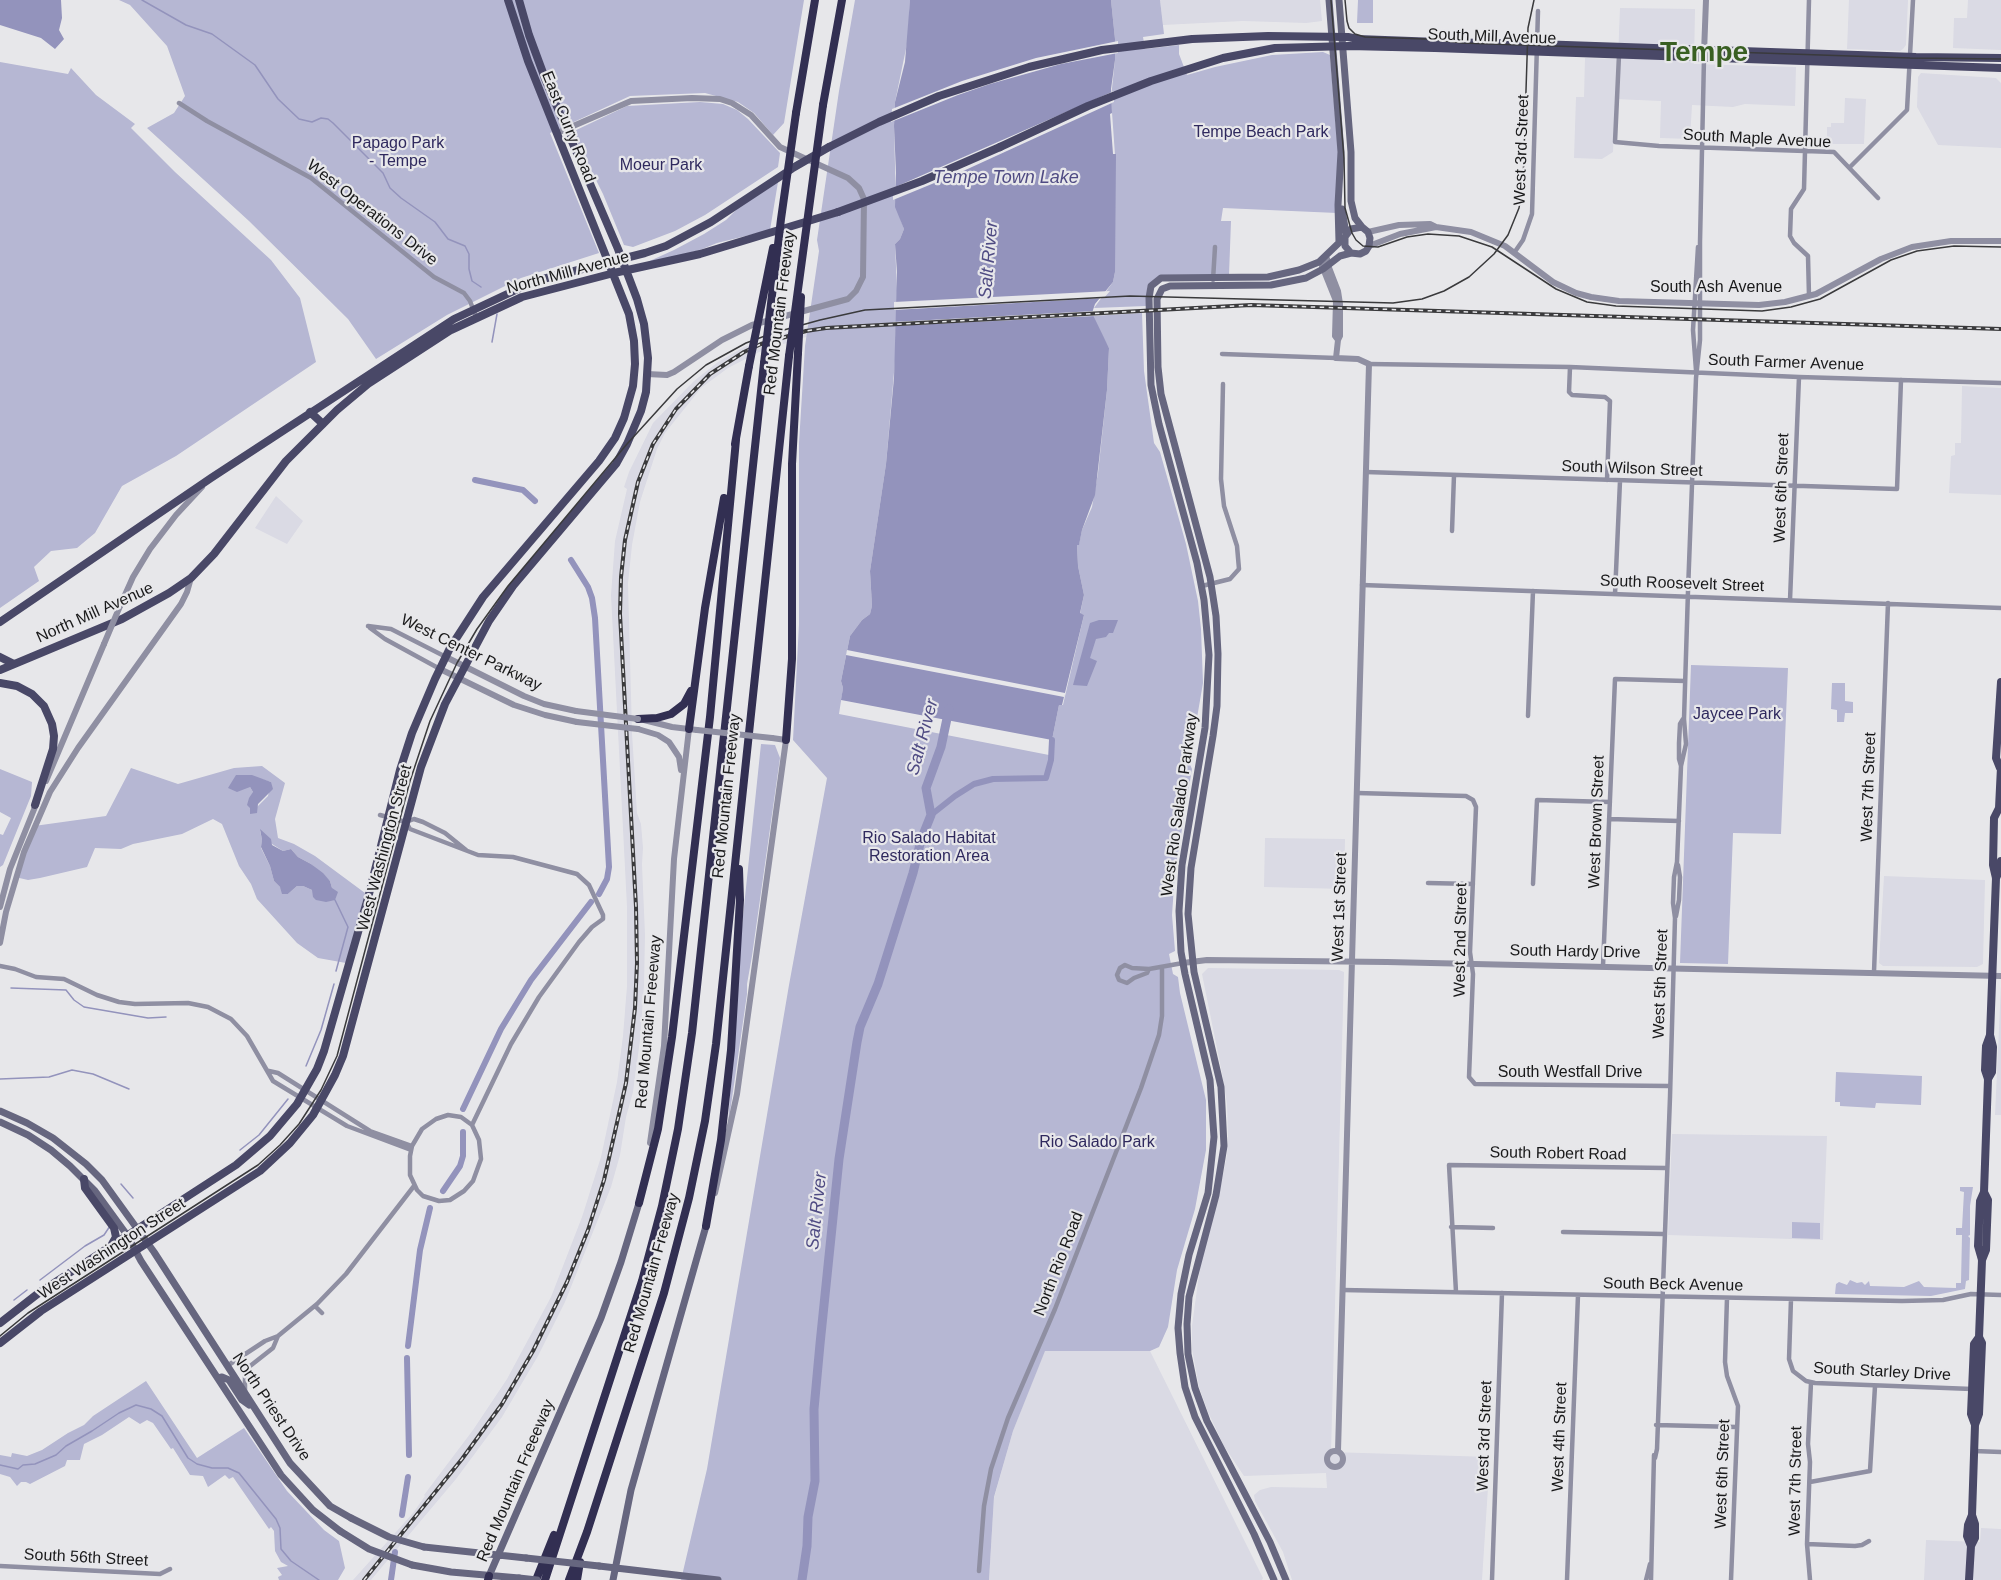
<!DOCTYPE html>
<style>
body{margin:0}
canvas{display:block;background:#e7e7ea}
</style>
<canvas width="2001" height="1580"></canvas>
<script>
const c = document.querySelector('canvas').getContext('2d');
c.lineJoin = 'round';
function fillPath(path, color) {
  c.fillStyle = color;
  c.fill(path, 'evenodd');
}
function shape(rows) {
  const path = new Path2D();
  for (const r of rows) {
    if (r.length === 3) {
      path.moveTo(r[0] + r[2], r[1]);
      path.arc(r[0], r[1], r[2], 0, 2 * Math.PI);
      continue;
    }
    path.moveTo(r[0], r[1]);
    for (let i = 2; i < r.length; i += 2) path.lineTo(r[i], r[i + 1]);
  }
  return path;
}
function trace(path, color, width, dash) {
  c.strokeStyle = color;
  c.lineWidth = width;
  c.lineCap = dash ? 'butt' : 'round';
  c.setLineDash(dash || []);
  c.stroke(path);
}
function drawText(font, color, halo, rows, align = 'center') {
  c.font = font + ' Helvetica,sans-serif';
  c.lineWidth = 4.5;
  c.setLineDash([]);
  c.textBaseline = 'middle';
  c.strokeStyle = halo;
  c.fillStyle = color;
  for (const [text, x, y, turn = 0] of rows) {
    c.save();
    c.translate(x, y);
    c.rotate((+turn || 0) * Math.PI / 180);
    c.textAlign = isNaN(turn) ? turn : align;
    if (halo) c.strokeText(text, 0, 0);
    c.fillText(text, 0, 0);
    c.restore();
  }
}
const built = shape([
 [1160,0,1320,0,1322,21,1306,23,1243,21,1163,25],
 [1849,0,1908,0,1906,45,1903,49,1900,51,1847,49],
 [1968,0,2001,0,2001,50,1953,48,1954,18,1967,18],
 [1620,8,1695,9,1694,64,1796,67,1795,106,1745,104,1733,107,1692,105,1690,139,1660,138,1661,101,1615,99,1613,152,1602,159,1574,158,1576,97,1584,97,1585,58,1618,59],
 [1921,73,1996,78,2001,83,2001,148,1938,145,1917,107,1918,77],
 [1845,98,1866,99,1864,144,1830,144,1830,140,1827,140,1827,127,1831,127,1831,123,1844,123],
 [809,325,835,331,802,338,759,352,728,368,701,388,665,433,657,449,640,502,632,545,628,583,632,733,637,813,641,824,643,848,642,864,645,935,644,985,640,1040,633,1092,626,1117,620,1155,611,1187,565,1302,538,1356,502,1417,456,1479,371,1580,353,1580,413,1513,425,1496,424,1495,473,1430,507,1379,551,1297,582,1217,601,1157,617,1082,623,1036,627,986,627,907,611,595,615,541,627,489,624,487,629,472,653,423,694,381,718,362,744,347],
 [1962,386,2001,388,2001,495,1949,493,1951,456,1955,455,1955,443,1961,443],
 [276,496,303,521,287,544,255,528],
 [1265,838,1345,839,1344,889,1264,887],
 [1884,876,1985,880,1983,964,1977,967,1883,966,1879,963],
 [1208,968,1339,970,1344,972,1331,1452,1490,1457,1482,1580,1292,1580,1283,1552,1255,1501,1254,1495,1260,1490,1271,1487,1327,1488,1326,1473,1244,1476,1224,1446,1208,1412,1199,1387,1192,1349,1192,1326,1201,1260,1217,1204,1227,1155,1228,1136,1227,1104,1222,1073,1202,974],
 [2001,985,2001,1115,1995,1115],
 [1672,1134,1827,1136,1823,1240,1668,1235],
 [1045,1350,1150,1351,1263,1578,1262,1580,989,1580,994,1498,1013,1431],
 [1981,1528,2001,1529,2001,1580,1924,1580,1926,1540,1980,1542]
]);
const green = shape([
 [119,0,804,0,784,123,773,135,754,113,738,102,705,93,630,96,550,133,599,253,521,278,447,315,376,359,348,319,249,221,147,128,174,113,185,96,167,46,130,5],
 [855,0,910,0,908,39,895,102,894,126,896,206,904,229,900,239,895,244,897,290,895,361,886,464,870,571,872,606,870,614,862,620,850,636,841,681,843,688,839,714,1049,755,1059,705,1063,705,1084,615,1080,614,1084,595,1078,566,1077,545,1079,544,1082,530,1092,507,1098,473,1107,390,1109,348,1092,316,1142,313,1144,371,1154,443,1160,452,1186,544,1198,601,1201,629,1203,683,1193,741,1187,749,1187,758,1192,769,1175,871,1172,915,1175,951,1169,954,1173,974,1178,977,1180,993,1206,1100,1206,1150,1195,1209,1177,1270,1168,1327,1159,1347,1150,1351,1045,1351,1013,1431,994,1497,989,1580,681,1580,707,1469,789,985,827,778,793,740,799,624,799,443,805,346,819,251,817,240,839,91],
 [1111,0,1160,0,1164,34,1143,37,1145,49,1179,45,1179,54,1187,75,1215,67,1272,55,1323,52,1330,55,1338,150,1337,213,1223,208,1221,221,1231,221,1229,275,1159,276,1148,285,1146,306,1094,308,1113,282,1115,272,1115,155,1111,98,1115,60,1115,39],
 [1358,0,1373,0,1373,23,1357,23],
 [0,62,68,74,71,68,96,95,135,124,131,128,175,172,271,260,300,298,316,362,176,456,122,486,95,533,77,548,51,551,34,567,39,581,0,608],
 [700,102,723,104,737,110,748,119,780,153,778,167,705,215,675,231,633,247,624,245,603,194,572,132,627,106],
 [778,182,770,230,717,243,700,250,643,264,674,250,704,234,726,220,738,208],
 [1691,665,1788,668,1781,834,1733,833,1728,964,1680,963],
 [1832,683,1845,683,1845,701,1853,702,1853,713,1845,713,1844,722,1837,722,1837,710,1831,709],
 [761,744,775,745,780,758,752,956,747,984,747,994,728,1126,738,964],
 [262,766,285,783,275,819,278,838,294,844,315,856,365,893,346,963,318,958,297,943,257,899,251,884,239,866,222,824,213,819,182,834,133,844,121,849,95,848,87,867,40,878,28,880,15,877,34,826,106,816,131,768,178,784,234,768],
 [261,779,271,782,268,796,250,814,253,792,250,787],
 [260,830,272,844,283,851,291,849,298,857,311,864,330,881,332,888,312,890,303,886,297,886,288,894,280,887,274,881,270,866,261,848,262,840],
 [0,769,32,782,31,796,3,865,0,867,0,834,3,835,11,818,0,812],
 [1836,1072,1922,1076,1921,1105,1876,1103,1875,1108,1840,1106,1840,1102,1835,1102],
 [1960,1187,1973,1187,1970,1206,1970,1235,1968,1236,1970,1238,1969,1280,1966,1281,1965,1289,1931,1296,1835,1294,1836,1284,1839,1282,1847,1285,1850,1280,1857,1283,1862,1282,1865,1285,1869,1281,1870,1286,1904,1287,1919,1281,1924,1287,1956,1288,1956,1283,1961,1283,1962,1235,1956,1235,1956,1228,1962,1228,1964,1192,1960,1191],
 [1792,1222,1820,1223,1820,1239,1792,1238],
 [146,1381,197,1458,244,1428,287,1491,324,1530,339,1541,345,1568,338,1580,279,1580,278,1577,282,1575,277,1568,288,1566,281,1562,275,1551,274,1531,271,1527,269,1529,233,1477,229,1479,225,1475,208,1487,203,1476,190,1475,173,1448,171,1449,153,1423,147,1420,140,1424,129,1417,102,1435,84,1444,80,1460,67,1460,65,1466,30,1484,26,1482,21,1482,17,1486,10,1477,0,1474,0,1455,11,1457,12,1453,27,1456,42,1450,68,1433,84,1425,93,1416]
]);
const water = shape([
 [0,0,61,0,62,18,59,30,64,39,55,49,41,38,0,25],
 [910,0,1111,0,1115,39,1115,60,1111,89,1112,113,1110,114,1113,154,1116,154,1115,272,1113,282,1095,304,1092,313,1109,348,1107,390,1095,495,1082,530,1079,545,1077,545,1078,566,1084,595,1080,613,1084,615,1062,705,1059,705,1052,740,841,700,843,688,841,681,850,636,862,620,870,614,872,606,870,571,886,464,894,378,897,272,895,244,900,239,904,229,895,207,896,173,894,126,895,102,905,62],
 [1099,620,1118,620,1113,633,1109,633,1106,637,1096,639,1090,658,1097,661,1087,686,1073,685,1090,623],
 [236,775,252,775,271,782,273,789,258,804,257,813,250,814,250,808,247,805,249,798,253,792,250,787,237,792,228,788],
 [260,829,271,839,272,845,283,851,291,849,298,857,311,864,323,873,330,881,332,888,338,892,335,900,326,902,316,900,313,897,312,890,303,886,297,886,288,894,282,894,280,887,274,881,270,866,261,847,262,840]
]);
const pier = shape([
 [1118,41,1118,53,1061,64,990,84,958,95,891,122,892,109,962,81,1036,58],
 [1114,91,1114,102,961,172,893,200,893,188],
 [1110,291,1104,298,894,310,894,302],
 [1095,311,1095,316,893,326,893,322],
 [847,650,1065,693,1065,695,1064,697,846,655]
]);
const stream = shape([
 [142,0,186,25,212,34,255,65,278,99,299,119,312,122,321,118,328,119,333,123,383,173,390,188,401,198,435,222,448,239,465,246,469,254,469,269,472,281,481,287],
 [492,342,497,314],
 [335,900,348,927,336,971],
 [11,988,66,990,74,1000,84,1007,148,1018,166,1017],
 [306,1066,321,1030,334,984],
 [0,1079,49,1077,72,1070,93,1074,129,1089],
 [240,1150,259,1135,288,1099],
 [121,1184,133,1198],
 [40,1280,85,1246,104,1235,110,1226],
 [14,1300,27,1290],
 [0,1465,18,1469,23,1465,35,1464,56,1455,66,1446,92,1431,119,1413,136,1405,151,1409,162,1416,188,1458,197,1464,212,1468,228,1468,239,1473,276,1519,280,1528,281,1549,291,1561,319,1580]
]);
const canal = shape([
 [475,480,523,490,535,501],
 [571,560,588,587,592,598,595,618,609,867,607,879,599,894],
 [931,815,955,796,974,784,993,779,1046,778,1051,760,1052,740],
 [463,1109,501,1029,531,980,591,902],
 [443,1191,460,1166,463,1156,463,1132],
 [408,1346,420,1250,430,1208],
 [407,1358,409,1455],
 [402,1515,408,1477],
 [391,1580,395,1552]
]);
const river = shape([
 [802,1580,807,1546,808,1517,815,1481,814,1409,820,1344,839,1159,857,1042,860,1027,878,984,913,873,921,840,931,815,926,788,941,747,949,709]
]);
const minor = shape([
 [1809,0,1804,189,1791,209,1790,236,1794,243,1808,256,1809,296],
 [1619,55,1615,142,1659,146,1834,152,1878,198],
 [179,103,207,121,311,178,434,277,464,293,470,301,476,317],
 [1850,167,1907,110,1913,0],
 [1514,253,1523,240,1532,214,1538,11],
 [1213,280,1215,247],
 [1222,354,1336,358],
 [1369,364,1570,367,1799,377,2001,383],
 [1570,367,1569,392,1572,395,1605,397,1610,401,1607,480],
 [1696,370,1693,330,1698,247],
 [1366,472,1897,489,1901,380],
 [1452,531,1454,475],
 [1362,585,2001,608],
 [1202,586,1230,579,1239,569,1237,546,1224,506,1221,479,1223,384],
 [1615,594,1620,481],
 [1790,600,1799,377],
 [368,626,391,629,446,657],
 [370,628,385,639,440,669],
 [1528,716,1533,591],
 [1681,766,1679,759,1679,743,1680,724,1683,719],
 [1357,793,1466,796,1473,800,1476,807,1470,952,1473,974,1469,1077,1475,1084,1669,1086],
 [380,815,406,822,414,819,423,822,445,833,466,850],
 [1609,819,1679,821],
 [406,822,410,829,478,855,513,857,577,874,589,885,603,915,603,919,592,927,579,942,539,997,511,1044,472,1125],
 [1428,883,1473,884],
 [1533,884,1537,800,1610,802],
 [1676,916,1679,900,1680,877,1678,865],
 [0,966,15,969,36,977,64,979,97,995,119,1002,135,1004,188,1003,208,1007,231,1019,247,1036,273,1081,347,1126,411,1150],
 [1603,966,1615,679,1685,681],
 [1149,969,1147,973,1134,978,1127,983,1119,980,1117,975,1120,968,1125,965,1132,968,1149,969,1183,963],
 [1874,972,1888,603],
 [269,1071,278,1073,370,1131,412,1146],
 [448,1115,461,1117,472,1125,479,1140,481,1159,473,1181,464,1191,450,1200,439,1201,423,1196,417,1190,410,1175,410,1156,412,1146,422,1129,436,1119,448,1115],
 [1451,1227,1493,1228],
 [1563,1232,1663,1234],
 [1343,1290,1902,1301,1943,1300,1971,1294,2001,1295],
 [1456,1292,1449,1165,1666,1168],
 [1727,1298,1725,1362,1727,1376,1738,1406,1731,1580],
 [1791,1299,1789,1359,1793,1371,1806,1381,1815,1383,1972,1389],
 [315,1306,322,1313],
 [227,1366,265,1341,278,1336,317,1304,346,1274,414,1186],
 [245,1391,245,1370,273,1348,278,1336],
 [1656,1425,1737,1427],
 [1974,1451,2001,1452],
 [1655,1458,1657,1449,1670,1097,1675,918,1673,903,1674,877,1677,862,1681,766,1686,744,1684,719,1688,591,1696,378,1700,340,1700,242,1704,58],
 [1810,1482,1870,1471,1875,1386],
 [1807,1544,1855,1546,1862,1545,1869,1541],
 [0,1566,160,1574,170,1569],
 [979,1571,984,1506,991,1469,1008,1418,1055,1309,1141,1088,1159,1035,1162,1016,1162,967],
 [1492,1580,1502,1293],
 [1567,1580,1578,1295],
 [1646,1580,1650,1564],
 [1651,1580,1654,1455],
 [1810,1580,1807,1544,1810,1462,1808,1444,1811,1383]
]);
const tertiary = shape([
 [1704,53,1706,0],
 [557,133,631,101,692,98,720,99,732,103,751,115,780,147,848,178,859,188,864,199,863,277,856,291,848,299,752,325,722,340,674,372,667,375,647,374],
 [1368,232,1399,225,1430,224,1436,227,1471,232,1505,246,1553,282,1576,293,1591,297,1619,301,1759,305,1785,302,1816,294,1881,259,1912,247,1951,241,2001,241],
 [1369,246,1400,234,1436,227],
 [1327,259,1322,266,1336,301,1335,336,1338,340],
 [1328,265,1338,291,1340,304,1340,336,1338,340,1336,358,1358,359,1369,364,1338,1451],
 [120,606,133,577,150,549,176,515,202,487],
 [446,657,524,696,544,704,576,711],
 [440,669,514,705,545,715,577,722],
 [644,720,672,727,697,730],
 [638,729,658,735,669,742,679,757,681,770],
 [46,781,104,644],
 [0,907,10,869,37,802],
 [0,943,6,912,24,852,50,792,78,748,181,604,187,592,191,578],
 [1183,963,1207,960,1387,962,2001,976],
 [650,1143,664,1046,674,859,689,729],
 [715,1193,737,1094,786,740,772,738],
 [1335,1459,8]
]);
const secondary = shape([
 [1329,0,1341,152,1338,205,1339,242],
 [1339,0,1351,152,1351,201,1355,218,1362,227],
 [1342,209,1346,234],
 [0,1111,27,1123,53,1138,86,1164,102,1180,154,1252,290,1463,330,1506,351,1518],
 [0,1122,28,1135,51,1150,70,1166,95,1191,127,1235,141,1261,281,1475,313,1510,340,1531],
 [218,1378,222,1377,229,1380,242,1400,249,1405],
 [424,1547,526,1558],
 [412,1565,451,1572,519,1578],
 [599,1566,718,1580],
 [489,1576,601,1318,621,1262,639,1203],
 [613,1580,631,1490,706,1226],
 [1274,1580,1254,1534,1195,1417,1185,1387,1180,1353,1178,1328,1181,1294,1189,1255,1208,1193,1214,1137,1210,1080,1185,974,1181,952,1179,911,1182,865,1205,728,1209,655,1204,600,1197,563,1159,424,1151,385,1149,298,1151,286,1161,278,1268,277,1299,270,1319,262,1345,237],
 [1286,1580,1270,1542,1207,1421,1195,1388,1188,1354,1187,1324,1189,1297,1216,1195,1224,1146,1221,1087,1194,972,1188,914,1191,868,1213,736,1217,706,1218,654,1216,616,1210,577,1161,394,1158,367,1157,299,1162,289,1170,286,1271,285,1306,278,1323,269,1340,256,1351,253,1360,254,1366,251,1369,246,1370,238,1368,232,1362,227,1351,229,1345,237,1345,246,1351,253]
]);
const primary = shape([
 [829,147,879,122,939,96,1029,67,1102,50,1192,39,1268,36,1348,37,1358,39,1438,42,1537,44,1916,57,2001,58],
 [1000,147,1088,106,1151,81,1223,58,1275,48,1349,46,1435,48,2001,68],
 [310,412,323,424],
 [0,622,211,478,454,319,535,281,645,253,666,246,711,222,790,170],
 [0,657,14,664],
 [0,670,122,619,169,593,191,578,214,554,286,461,337,410,368,384,451,330,522,297,614,273,700,254,838,212],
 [0,683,17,686,32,694,44,706,52,724,54,736,53,749,35,805],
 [2000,768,1996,758,2001,682],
 [1996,878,2001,867,2001,861],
 [1988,1079,1992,1072,1993,1047,1990,1035],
 [84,1179,85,1188,114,1228,116,1237,112,1244],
 [1982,1260,1986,1250,1988,1200,1984,1192],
 [0,1323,40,1292,236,1165,270,1136,297,1104,317,1069,324,1051,369,894,400,770,412,733,435,679,450,648,483,597,599,461,615,438,624,418,633,386,635,364,634,341,629,314,528,61,508,0],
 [0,1343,41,1311,260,1171,290,1143,313,1115,335,1075,343,1056,421,767,445,704,489,621,513,586,616,464,627,444,641,411,646,392,648,358,644,324,637,299,618,249,546,81,529,35,519,0],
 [1975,1425,1971,1414,1974,1344,1979,1337],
 [1971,1546,1975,1538,1975,1524,1972,1515],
 [1969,1580,1971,1546,1967,1536,1968,1525,1972,1515,1975,1425,1979,1414,1982,1343,1979,1337,1982,1260,1978,1246,1980,1201,1984,1192,1988,1079,1985,1070,1986,1046,1990,1035,1996,878,1993,865,1994,818,1999,808,2001,767]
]);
const motorway = shape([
 [823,105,842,0],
 [796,113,815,0],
 [735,444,749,366],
 [638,719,657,718,671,714,684,704,691,691],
 [689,729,705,608,724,498],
 [786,740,792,659,792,464,798,353],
 [639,1203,658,1129,672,1037,710,717,736,440],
 [706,1226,721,1140,731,1050,740,900,739,869],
 [488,1580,489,1576],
 [536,1580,554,1535],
 [545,1580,642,1281,662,1206,678,1129,692,1033,764,363],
 [569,1580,587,1532,664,1293,689,1198,705,1121,716,1044,789,356],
 [577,1580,580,1562]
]);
const tram = shape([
 [1331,0,1344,158,1345,208,1352,233,1356,240,1363,246,1378,247,1407,237,1428,234,1459,236,1492,247,1556,289,1587,302,1616,306,1762,311,1791,307,1820,299,1891,260,1917,251,1954,246,2001,247],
 [1345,0,1347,21,1349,28,1355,34,1365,37,1427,39,1463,43,1910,58,2001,59],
 [0,1336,28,1313,258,1165,280,1145,299,1124,321,1090,337,1056,410,781,430,721,457,663,477,629,508,586,627,444,677,389,706,365,746,343,773,333,820,320,865,310,1130,296,1393,303,1422,299,1444,291,1469,277,1494,254,1508,235,1519,208,1523,184,1528,28,1534,0]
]);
const rail = shape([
 [364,1580,462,1459,502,1404,533,1351,567,1282,588,1230,604,1180,626,1083,635,1008,637,963,636,907,620,614,621,577,625,540,638,482,653,444,676,409,710,374,744,352,761,344,806,331,826,328,1251,305,2001,329]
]);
const tertiaryBridge = shape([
 [104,644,120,606],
 [576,711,638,719],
 [577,722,638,729],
 [697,730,772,738]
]);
const secondaryBridge = shape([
 [351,1518,389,1537,424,1547],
 [340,1531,369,1549,412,1565],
 [526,1558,599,1566],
 [519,1578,537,1580]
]);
const primaryBridge = shape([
 [791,169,829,147],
 [838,212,922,181,1000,147]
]);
const motorwayBridge = shape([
 [798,353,801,297],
 [789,356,823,105],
 [764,363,781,219,796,113],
 [749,366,773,248]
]);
const streetNames = [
 ["South Mill Avenue",1492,37,2],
 ["East Curry Road",568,127,68],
 ["South Maple Avenue",1757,139,3],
 ["West 3rd Street",1522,150,-88],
 ["West Operations Drive",372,213,38],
 ["North Mill Avenue",568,273,-15],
 ["South Ash Avenue",1716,288],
 ["Red Mountain Freeway",780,313,-83],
 ["South Farmer Avenue",1786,363,2],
 ["South Wilson Street",1632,469,2],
 ["West 6th Street",1782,488,-88],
 ["South Roosevelt Street",1682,584,2],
 ["North Mill Avenue",95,613,-24],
 ["West Center Parkway",471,653,26],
 ["West 7th Street",1869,787,-88],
 ["Red Mountain Freeway",727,796,-84],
 ["West Rio Salado Parkway",1180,805,-82],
 ["West Brown Street",1597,822,-88],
 ["West Washington Street",385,848,-75],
 ["West 1st Street",1340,907,-88],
 ["West 2nd Street",1461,940,-89],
 ["South Hardy Drive",1575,952,1],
 ["West 5th Street",1661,984,-88],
 ["Red Mountain Freeeway",649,1022,-85],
 ["South Westfall Drive",1570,1073],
 ["South Robert Road",1558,1154,1],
 ["West Washington Street",112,1249,-33],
 ["North Rio Road",1059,1264,-69],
 ["Red Mountain Freeway",652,1273,-74],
 ["South Beck Avenue",1673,1285,1],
 ["South Starley Drive",1882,1372,3],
 ["North Priest Drive",271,1407,56],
 ["West 3rd Street",1485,1436,-88],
 ["West 4th Street",1560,1437,-88],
 ["West 6th Street",1723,1474,-88],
 ["Red Mountain Freeeway",516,1481,-67],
 ["West 7th Street",1796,1481,-89],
 ["South 56th Street",86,1558,3]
];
const parkNames = [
 ["Tempe Beach Park",1261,133],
 ["Papago Park",398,144],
 ["- Tempe",398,162],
 ["Moeur Park",661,166],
 ["Jaycee Park",1737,715],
 ["Rio Salado Habitat",929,839],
 ["Restoration Area",929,857],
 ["Rio Salado Park",1097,1143]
];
const waterNames = [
 ["Tempe Town Lake",1006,178],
 ["Salt River",989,260,-85],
 ["Salt River",923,737,-75],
 ["Salt River",817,1211,-84]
];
const townNames = [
 ["Tempe",1704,53]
];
fillPath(built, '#dadae4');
fillPath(green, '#b6b7d3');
fillPath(water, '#9393bc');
fillPath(pier, '#e7e7ea');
trace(stream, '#9393bc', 1.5);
trace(canal, '#9393bc', 6);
trace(river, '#9393bc', 9);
trace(minor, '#8f8fa2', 4.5);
trace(tertiary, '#8f8fa2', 6);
trace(secondary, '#66667f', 7);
trace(primary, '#494867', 8);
trace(motorway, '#322f52', 8);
trace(tram, '#3a3a3c', 1.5);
trace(rail, '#3a3a3c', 4);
trace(rail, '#e7e7ea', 1.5, [4.5]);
trace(tertiaryBridge, '#8f8fa2', 6);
trace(secondaryBridge, '#66667f', 7);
trace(primaryBridge, '#494867', 8);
trace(motorwayBridge, '#322f52', 8);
drawText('16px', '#19191a', '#e7e7ea', streetNames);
drawText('16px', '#2f295e', '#e7e7ea', parkNames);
drawText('italic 18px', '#4f4b83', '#e7e7ea', waterNames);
drawText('bold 28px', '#395f22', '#e7e7ea', townNames);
</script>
